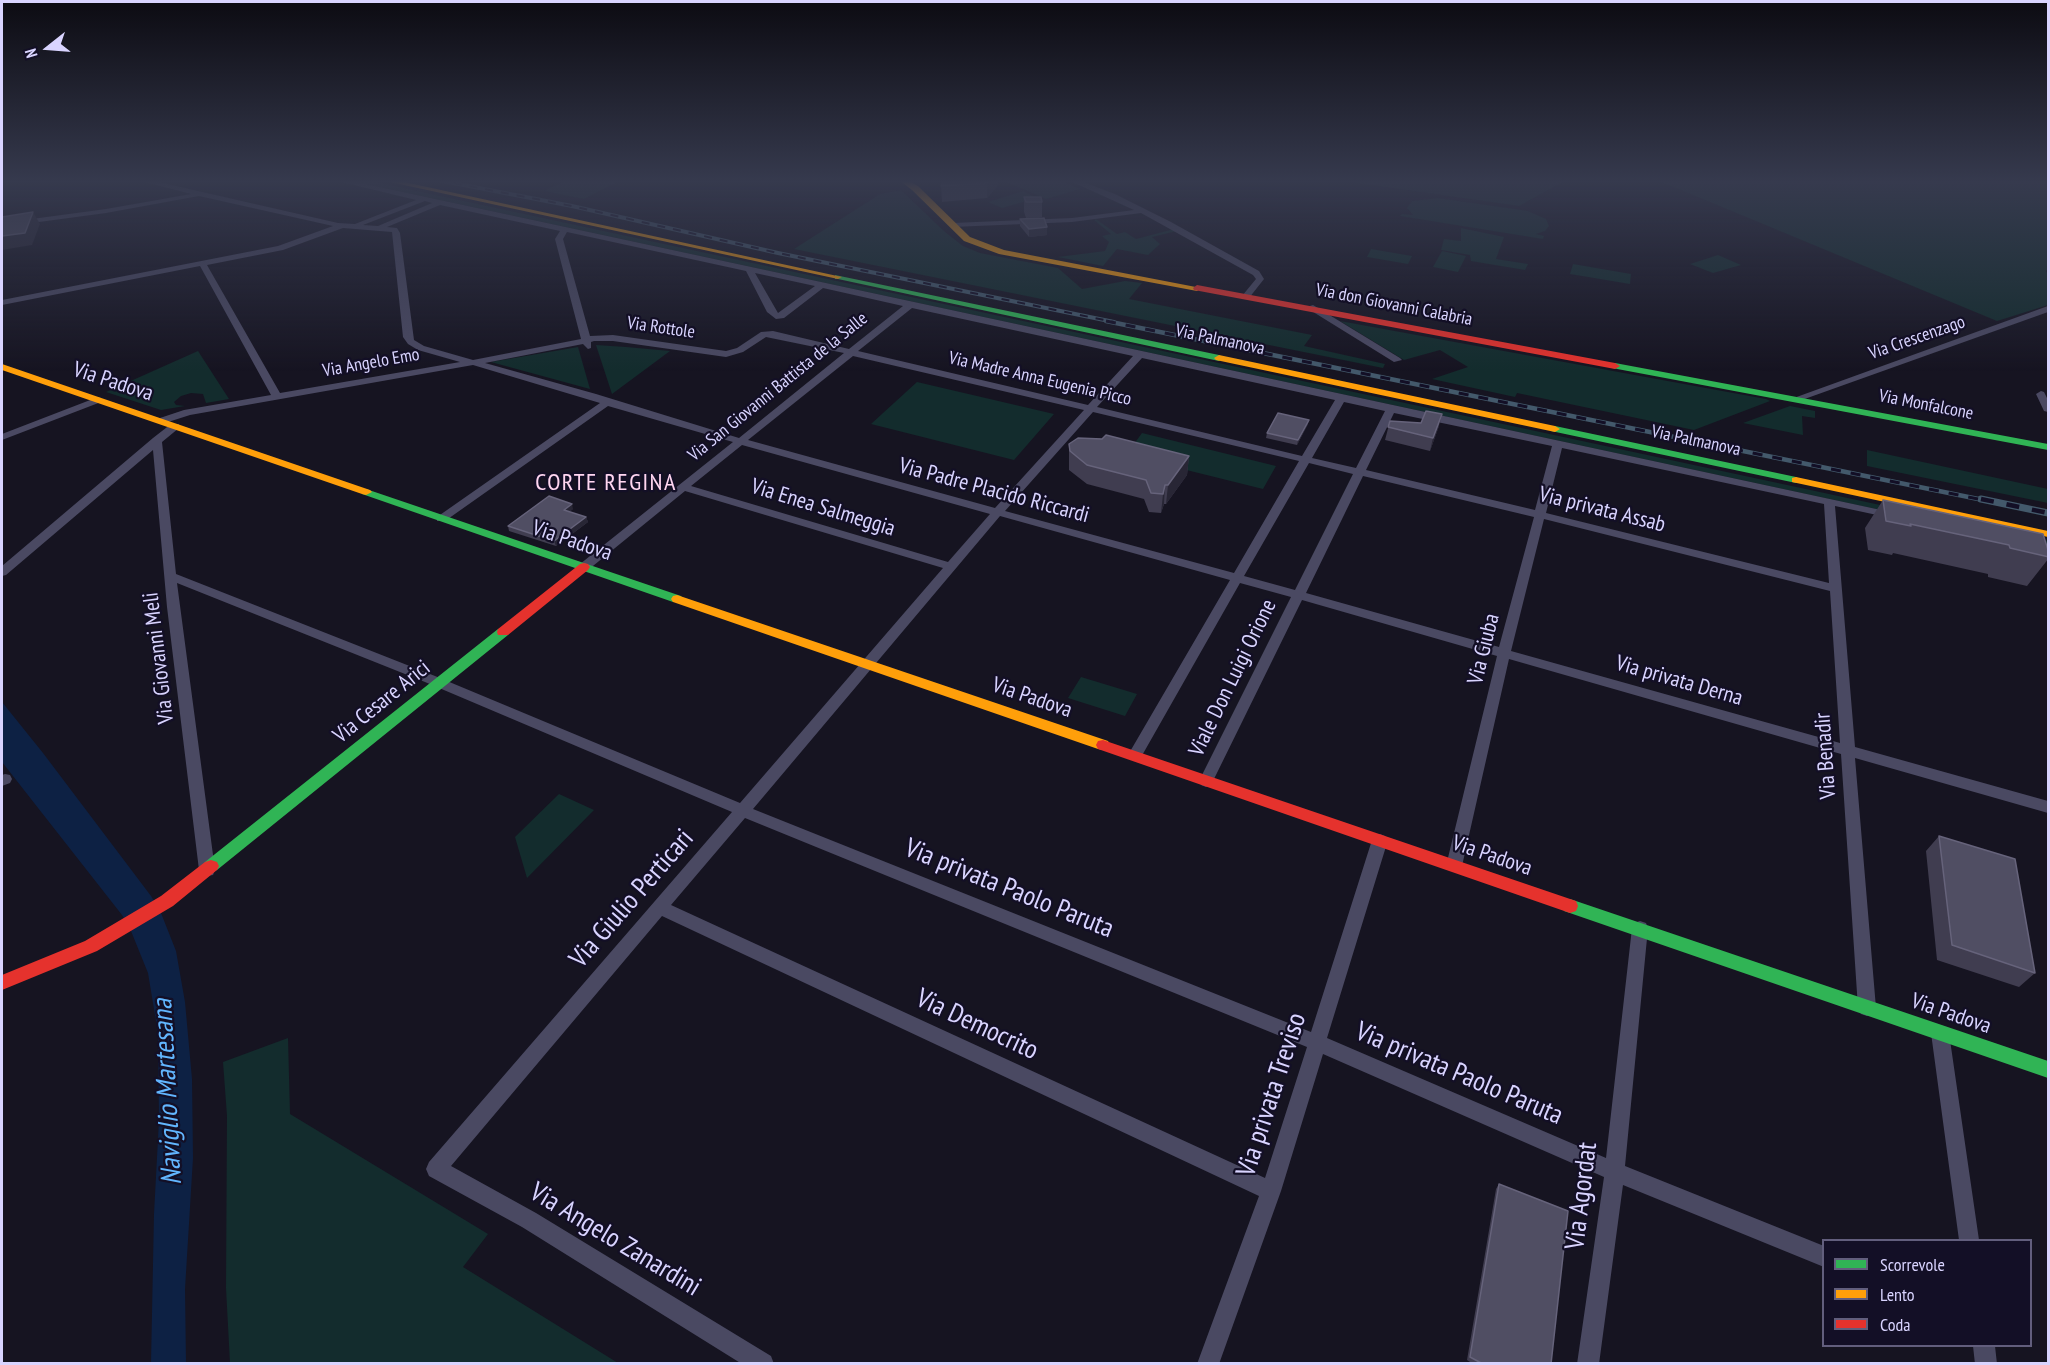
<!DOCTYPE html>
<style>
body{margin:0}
#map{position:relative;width:2050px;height:1365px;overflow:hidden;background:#161421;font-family:"PT Sans Narrow",sans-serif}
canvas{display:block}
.frame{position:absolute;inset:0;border:3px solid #d9d4ff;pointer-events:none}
.legend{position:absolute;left:1822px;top:1239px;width:210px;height:108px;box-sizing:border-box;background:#130f26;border:2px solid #625e7d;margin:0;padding:8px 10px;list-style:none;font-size:18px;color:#d9d4ff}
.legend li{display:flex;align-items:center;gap:12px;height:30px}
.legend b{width:30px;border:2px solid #625e7d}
.north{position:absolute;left:18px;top:18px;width:60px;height:60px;-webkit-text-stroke:4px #130f26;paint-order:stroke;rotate:253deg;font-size:16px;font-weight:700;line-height:24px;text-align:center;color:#d9d4ff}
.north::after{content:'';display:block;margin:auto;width:21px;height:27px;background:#d9d4ff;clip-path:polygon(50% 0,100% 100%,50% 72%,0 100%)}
</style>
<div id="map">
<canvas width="2050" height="1365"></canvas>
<div class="frame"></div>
<ul class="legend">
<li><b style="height:8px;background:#30b455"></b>Scorrevole</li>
<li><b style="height:8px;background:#ff9f0a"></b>Lento</li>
<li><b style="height:8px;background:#e5322d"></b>Coda</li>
</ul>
<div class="north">N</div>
</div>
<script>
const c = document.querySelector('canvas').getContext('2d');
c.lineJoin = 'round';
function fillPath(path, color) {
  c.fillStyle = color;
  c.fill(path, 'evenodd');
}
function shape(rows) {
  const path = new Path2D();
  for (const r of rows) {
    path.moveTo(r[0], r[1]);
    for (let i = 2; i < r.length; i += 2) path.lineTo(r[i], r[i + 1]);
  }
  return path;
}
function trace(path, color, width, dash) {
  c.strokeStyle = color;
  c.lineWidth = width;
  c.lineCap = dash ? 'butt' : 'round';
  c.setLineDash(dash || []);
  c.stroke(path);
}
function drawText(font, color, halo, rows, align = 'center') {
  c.font = font + ' "PT Sans Narrow",sans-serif';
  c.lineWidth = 4.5;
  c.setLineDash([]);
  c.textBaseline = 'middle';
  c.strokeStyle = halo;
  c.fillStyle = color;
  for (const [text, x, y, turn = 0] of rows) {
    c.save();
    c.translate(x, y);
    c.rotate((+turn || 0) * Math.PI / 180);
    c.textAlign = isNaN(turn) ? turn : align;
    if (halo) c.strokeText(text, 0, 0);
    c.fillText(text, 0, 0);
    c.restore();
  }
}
const green = shape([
 [347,180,366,180,2048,541,2048,546],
 [567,180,621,180,584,199,544,191],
 [1002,180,1059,180,1080,189,1046,199],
 [1337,180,1566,180,1519,206],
 [1657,180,2048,180,2048,269,2046,271,2048,274,2048,305,1997,321],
 [901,190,945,232,963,246,980,253,1058,268,1082,289,1125,281,1142,283,1129,299,1312,335,1304,346,1385,364,1383,368,794,249,880,194],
 [1023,191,1037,198,1002,208,988,202],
 [1438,198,1528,211,1546,219,1549,226,1545,231,1536,234,1544,236,1543,239,1400,216,1402,214,1413,215,1407,208,1412,201],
 [1096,219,1117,234,1125,232,1136,239,1174,229,1177,231,1152,237,1160,244,1148,255,1117,249,1103,266,1058,257,1105,251,1109,242,1102,236,1111,234,1094,220],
 [1461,228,1504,237,1496,259,1528,264,1525,270,1471,261,1470,255,1441,250,1444,239,1461,241],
 [1371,249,1412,256,1408,264,1367,257],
 [1442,251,1466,256,1458,272,1433,267],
 [1718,255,1741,265,1713,273,1690,264],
 [1573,264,1631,274,1630,284,1570,274],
 [1340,321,1766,399,1770,401,1694,430,1517,393,1515,397,1432,379,1468,367,1440,350,1404,360],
 [596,345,626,347,670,351,612,394],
 [578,347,590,389,491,362],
 [198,351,229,399,206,403,203,394,191,393,181,396,174,402,176,405,185,406,161,410,106,392],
 [917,382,1054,414,1014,460,871,424],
 [1790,406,1815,411,1815,418,1802,416,1803,435,1743,423],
 [1142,433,1276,466,1263,489,1126,455],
 [1867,450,2048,489,2048,503,1867,466],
 [1081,677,1137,694,1125,716,1068,698],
 [559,794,594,810,527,878,515,837],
 [288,1038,290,1114,488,1234,463,1267,618,1363,230,1363,226,1288,227,1116,223,1062]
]);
const water = shape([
 [2,702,43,753,151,896,161,913,176,951,185,1002,192,1079,193,1158,185,1289,186,1363,151,1363,154,1214,159,1120,158,1033,148,973,131,931,122,915,2,762]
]);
const street = shape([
 [137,180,150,180,338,223,355,224,416,200,333,180,347,180,1895,513,1895,517,1891,518,1835,506,1855,747,2048,801,2048,813,1855,758,1876,1008,1873,1014,1867,1016,1861,1014,1858,1008,1841,754,1509,659,1462,866,1460,870,1454,872,1448,870,1446,866,1497,656,1302,600,1213,781,1211,785,1206,787,1201,785,1199,781,1291,597,1240,583,1140,759,1135,760,1130,759,1128,755,1230,580,1000,516,753,809,1311,1032,1372,840,1375,836,1380,834,1385,836,1388,840,1327,1038,1606,1158,1632,928,1634,923,1640,921,1646,923,1648,928,1625,1166,1824,1246,1824,1267,1623,1185,1599,1364,1577,1364,1604,1177,1323,1054,1281,1191,1219,1364,1197,1364,1259,1196,662,916,451,1166,536,1213,771,1356,774,1364,742,1364,522,1227,429,1176,426,1169,429,1162,732,812,425,682,177,583,215,870,213,875,207,876,201,875,199,870,167,607,153,450,6,575,2,576,2,566,153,438,171,424,179,424,179,428,162,442,176,574,435,676,740,803,943,568,685,491,588,570,580,570,578,567,580,564,733,442,608,406,445,521,437,521,437,517,600,403,473,365,190,415,165,423,157,423,157,419,184,410,271,395,200,266,2,305,2,300,278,246,333,226,199,196,106,213,2,227,2,223,106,209,191,194,137,180],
 [425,201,432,203,378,226,363,225,425,201],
 [440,205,560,231,555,239,581,339,473,360,424,346,414,340,400,233,397,228,387,227,440,205],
 [343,228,392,232,403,337,408,344,418,350,460,362,280,393,207,265,283,250,343,228],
 [567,232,746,271,767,312,776,319,784,318,823,288,903,306,849,349,773,331,761,332,737,348,726,351,613,335,590,336,563,239,567,232],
 [755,273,815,286,778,313,755,273],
 [912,308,1133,356,1088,405,858,351,912,308],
 [766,337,844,353,739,438,596,394,485,363,583,344,588,349,591,348,591,342,594,341,613,341,726,357,743,352,766,337],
 [853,356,1084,410,995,508,748,440,853,356],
 [1142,358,1335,400,1302,456,1097,407,1142,358],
 [1344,402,1385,411,1356,468,1312,458,1344,402],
 [1093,412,1299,461,1234,573,1005,511,1093,412],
 [1394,413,1552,446,1535,510,1366,470,1394,413],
 [742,445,990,514,948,562,691,486,742,445],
 [1562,448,1824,504,1829,583,1546,513,1562,448],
 [1309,463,1353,474,1295,590,1244,576,1309,463],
 [1363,476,1534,517,1499,647,1306,593,1363,476],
 [1544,519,1830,591,1840,743,1511,651,1544,519],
 [745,818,1307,1047,1265,1178,671,905,745,818],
 [1068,180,1078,180,1115,194,1171,222,1259,271,1264,279,1249,298,1243,298,1242,296,1256,279,1253,275,1141,213,1072,222,952,227,948,225,952,223,1072,218,1134,210,1068,180],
 [1313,305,1400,358,1402,360,1394,362,1310,310,1310,306,1313,305],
 [2048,306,2048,312,1799,401,1791,399,2048,306],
 [2041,391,2044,392,2048,400,2048,412,2044,411,2036,394,2041,391],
 [98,397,101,398,101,402,2,440,2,434,98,397],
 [5,774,10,775,12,779,10,783,2,786,2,775,5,774],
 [1940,1025,1946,1027,1949,1033,1979,1240,1959,1240,1931,1033,1934,1027,1940,1025],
 [1973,1346,1995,1346,1997,1364,1975,1364,1973,1346]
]);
const fast = shape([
 [835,275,1219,355,1224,358,1219,361,838,279,835,279,835,275],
 [1615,363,2048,444,2048,450,1612,368,1610,366,1615,363],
 [1555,426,1796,477,1801,480,1796,483,1551,431,1551,427,1555,426],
 [366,489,681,596,683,599,681,602,673,602,362,494,362,490,366,489],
 [503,628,509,632,508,635,217,870,211,872,205,870,203,866,205,862,498,629,503,628],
 [1570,899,2048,1061,2048,1078,1564,911,1562,906,1564,901,1570,899]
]);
const slow = shape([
 [381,180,395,180,842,277,838,279,381,180],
 [899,180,907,180,918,186,970,237,1004,250,1201,288,1197,291,999,254,964,241,912,190,899,180],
 [1219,355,1555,426,1560,429,1555,432,1216,360,1214,358,1219,355],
 [2,364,370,490,372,492,366,495,362,494,2,370,2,364],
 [1796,477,2048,531,2048,537,1792,482,1792,478,1796,477],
 [677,595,1108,741,1110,745,1108,749,1103,750,1098,749,673,602,671,599,673,596,677,595]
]);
const jam = shape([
 [1197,285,1615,363,1620,366,1615,369,1194,290,1193,288,1197,285],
 [584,563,588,564,590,567,588,570,508,635,498,635,497,632,498,629,580,564,584,563],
 [1103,740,1576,901,1578,906,1576,911,1570,913,1098,749,1096,745,1098,741,1103,740],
 [211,860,217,862,219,866,217,870,173,906,97,951,2,990,2,975,85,941,161,896,205,862,211,860]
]);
const railFar2 = shape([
 [438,180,572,206,778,253,1114,322]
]);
const railFar1 = shape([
 [1106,321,1988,501]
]);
const rail = shape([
 [1981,499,2048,513]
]);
const wall = shape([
 [944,180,998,180,998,185,987,198,942,202,941,186],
 [1024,197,1042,202,1042,217,1026,218,1024,212],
 [1020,219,1047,227,1047,235,1029,237,1020,226],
 [1390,421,1439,426,1430,451,1385,440],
 [1308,424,1297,445,1266,438,1267,433],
 [1069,444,1189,456,1187,475,1166,504,1164,504,1161,513,1149,512,1144,499,1087,484,1069,470],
 [1883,500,2049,553,2049,558,2027,586,1988,577,1988,574,1893,553,1892,555,1868,550,1865,528],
 [573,509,569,512,586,517,588,522,556,546,509,531,508,526],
 [1939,836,2035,973,2019,987,1937,960,1926,851],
 [1499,1184,1551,1364,1473,1364,1467,1360,1496,1189]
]);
const shadedWall = shape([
 [989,180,998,180,998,185,987,198,987,183],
 [33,212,40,224,32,245,2,250,2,236],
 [1047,227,1047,235,1029,237,1029,229],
 [1442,414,1439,426,1430,451,1433,438],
 [1309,420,1308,424,1297,445,1298,440],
 [1189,456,1187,475,1166,504,1168,485],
 [1165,485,1164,504,1161,513,1163,494],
 [572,504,573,509,565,515,564,510],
 [586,517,588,522,556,546,554,541]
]);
const building = shape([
 [944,180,989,180,987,183,941,186,944,180],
 [1024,197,1041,197,1042,202,1026,202,1024,197],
 [33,212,25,233,2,236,2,217,33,212],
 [1044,218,1047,227,1029,229,1020,219,1044,218],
 [1426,411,1442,414,1433,438,1388,427,1390,421,1421,423,1426,411],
 [1278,413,1309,420,1298,440,1267,433,1278,413],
 [1106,435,1189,456,1168,485,1165,485,1163,494,1151,493,1146,480,1087,465,1070,451,1069,444,1078,438,1102,439,1106,435],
 [549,496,572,504,564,510,586,517,554,541,508,526,549,496],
 [1883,500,2043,534,2049,553,2049,557,2010,548,2009,545,1910,524,1911,526,1886,521,1883,500],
 [1939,836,2015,859,2035,973,1952,945,1939,836],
 [1499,1184,1568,1211,1551,1364,1483,1364,1470,1357,1499,1184]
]);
const farStreetnames = [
 ["Via don Giovanni Calabria",1394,305,11],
 ["Via Rottole",661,328,8],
 ["Via Crescenzago",1917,338,-19],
 ["Via Palmanova",1220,340,12],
 ["Via Angelo Emo",371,363,-10],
 ["Via Madre Anna Eugenia Picco",1040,379,13],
 ["Via San Giovanni Battista de la Salle",778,387,-39],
 ["Via Monfalcone",1926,405,11],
 ["Via Palmanova",1696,441,12]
];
const streetNames = [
 ["Via Padova",113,382,18],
 ["Via Padre Placido Riccardi",994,491,15],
 ["Via Enea Salmeggia",823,508,17],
 ["Via privata Assab",1602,510,14],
 ["Via Padova",572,541,19],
 ["Via Giuba",1484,649,-76],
 ["Via Giovanni Meli",159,658,-97],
 ["Viale Don Luigi Orione",1233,678,-64],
 ["Via privata Derna",1679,681,16],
 ["Via Padova",1032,698,19],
 ["Via Cesare Arici",382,702,-39],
 ["Via Benadir",1826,756,-94],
 ["Via Padova",1492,856,19],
 ["Via Padova",1951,1014,19]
];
const neighbourhoodNames = [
 ["CORTE REGINA",606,483]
];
const nearStreetnames = [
 ["Via privata Paolo Paruta",1009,889,22],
 ["Via Giulio Perticari",632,899,-49],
 ["Via Democrito",977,1025,25],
 ["Via privata Paolo Paruta",1459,1074,23],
 ["Via privata Treviso",1272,1095,-72],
 ["Via Agordat",1582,1196,-83],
 ["Via Angelo Zanardini",615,1240,31]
];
const nearWaternames = [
 ["Naviglio Martesana",168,1092,-93]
];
fillPath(green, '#132c2d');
fillPath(water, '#0d2144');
fillPath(street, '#4a4962');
fillPath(fast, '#30b455');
fillPath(slow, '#ff9f0a');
fillPath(jam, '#e5322d');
trace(railFar2, '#43596b', 4);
trace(railFar1, '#43596b', 4.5);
trace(rail, '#43596b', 7);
trace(railFar2, '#130f26', 2, [8]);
trace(railFar1, '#130f26', 3, [10]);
trace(rail, '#130f26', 4.5, [13]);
fillPath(wall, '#403d50');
fillPath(shadedWall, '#282635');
fillPath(building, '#504e63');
trace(building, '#66637b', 1.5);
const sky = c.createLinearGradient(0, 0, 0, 371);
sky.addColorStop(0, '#0c0b12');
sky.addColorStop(0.49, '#363a4e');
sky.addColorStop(1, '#363a4e00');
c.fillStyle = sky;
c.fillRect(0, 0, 2050, 371);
drawText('18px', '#d9d4ff', '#130f26', farStreetnames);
drawText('22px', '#d9d4ff', '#130f26', streetNames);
c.letterSpacing = '1.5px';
drawText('24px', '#ffd6f0', '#130f26', neighbourhoodNames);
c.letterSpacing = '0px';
drawText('27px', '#d9d4ff', '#130f26', nearStreetnames);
drawText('italic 28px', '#62b6ff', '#130f26', nearWaternames);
</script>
